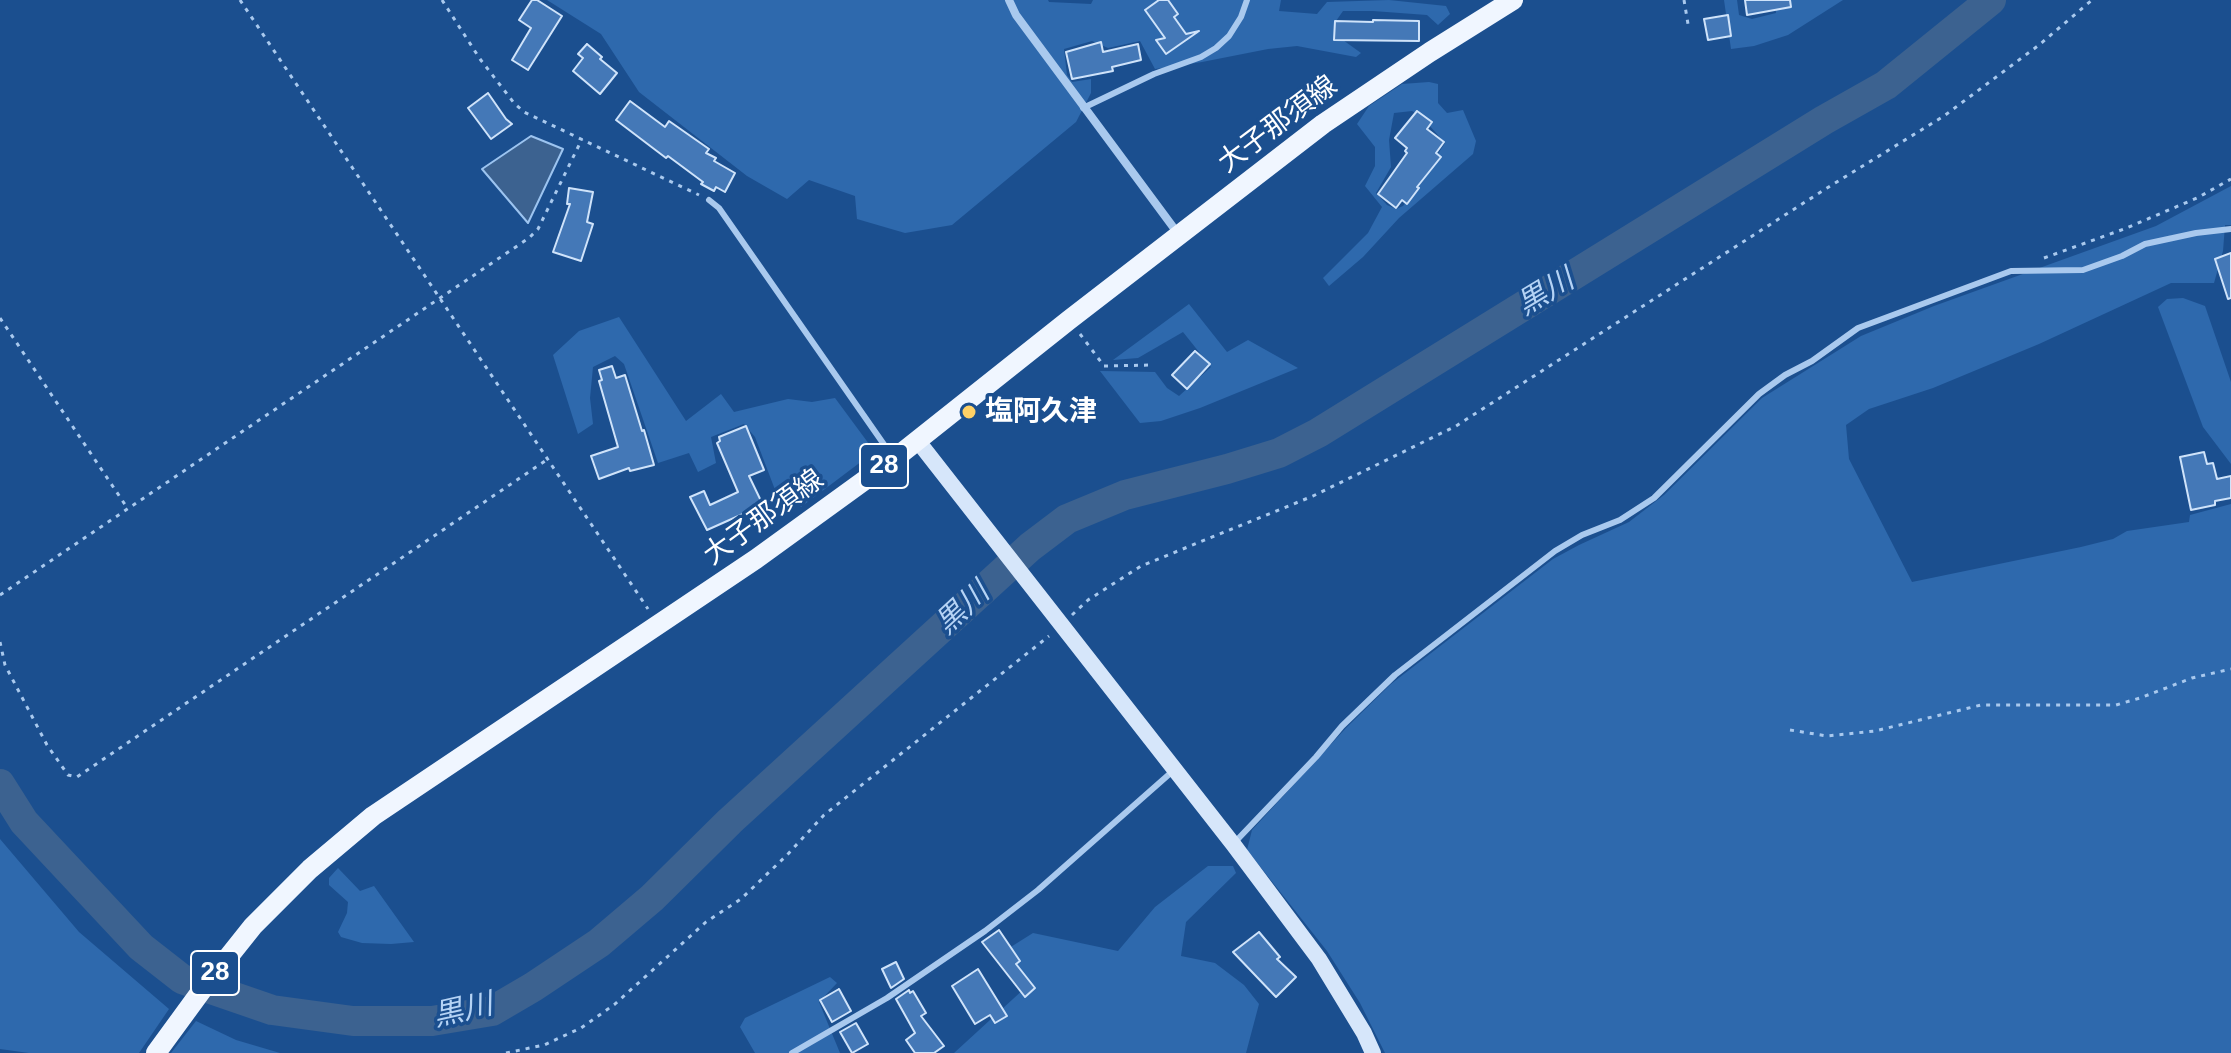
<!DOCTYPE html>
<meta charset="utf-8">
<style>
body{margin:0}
canvas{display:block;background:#1b4f8f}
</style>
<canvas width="2231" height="1053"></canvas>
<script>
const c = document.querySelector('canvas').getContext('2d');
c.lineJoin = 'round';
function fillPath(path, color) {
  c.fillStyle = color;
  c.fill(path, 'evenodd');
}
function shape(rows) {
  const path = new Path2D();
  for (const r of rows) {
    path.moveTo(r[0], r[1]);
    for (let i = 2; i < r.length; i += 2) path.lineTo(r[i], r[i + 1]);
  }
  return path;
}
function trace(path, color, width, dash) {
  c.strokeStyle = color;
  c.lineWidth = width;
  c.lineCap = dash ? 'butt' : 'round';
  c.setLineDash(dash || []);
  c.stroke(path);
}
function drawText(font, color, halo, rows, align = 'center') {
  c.font = font + ' Helvetica,"Noto Sans JP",sans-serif';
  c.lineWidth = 7;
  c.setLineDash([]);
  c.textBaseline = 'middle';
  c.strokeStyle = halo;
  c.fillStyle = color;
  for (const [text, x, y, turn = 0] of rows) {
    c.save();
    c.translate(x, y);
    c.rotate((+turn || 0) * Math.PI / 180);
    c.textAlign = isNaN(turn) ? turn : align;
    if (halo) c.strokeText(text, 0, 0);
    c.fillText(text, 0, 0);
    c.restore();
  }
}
const green = shape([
 [547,0,1048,0,1049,2,1091,4,1093,0,1281,0,1279,11,1317,14,1327,2,1389,0,1446,6,1450,14,1438,25,1427,15,1373,11,1343,11,1336,21,1336,35,1361,53,1356,57,1297,46,1268,49,1202,62,1155,69,1140,41,1108,48,1092,41,1064,49,1067,75,1072,82,1091,79,1091,93,1076,122,952,225,905,233,857,219,855,196,809,180,787,199,747,176,639,92,601,34],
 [1724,0,1737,0,1739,15,1752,19,1776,13,1775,0,1843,0,1788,35,1754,46,1731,49],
 [1429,82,1438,84,1438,103,1447,113,1463,110,1476,141,1473,154,1399,218,1363,257,1329,286,1323,278,1368,233,1382,207,1365,186,1375,166,1375,147,1357,124,1369,106,1402,84],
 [1412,111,1420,115,1445,143,1428,169,1426,177,1403,206,1396,209,1387,205,1376,193,1391,167,1389,140,1394,113],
 [2231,186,2231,225,2225,225,2223,251,2214,283,2171,283,2039,344,1933,388,1869,409,1846,425,1849,459,1912,582,2081,547,2113,539,2127,531,2189,522,2190,515,2231,504,2231,1053,1385,1053,1360,1003,1327,951,1247,850,1252,830,1346,728,1391,684,1553,559,1579,545,1629,522,1664,495,1762,398,1861,336,1934,306,2156,226],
 [2183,298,2205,306,2231,382,2231,464,2203,427,2158,307,2167,299],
 [1189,304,1227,352,1248,340,1298,368,1200,408,1161,421,1140,423,1100,371,1155,372,1167,388,1179,396,1211,367,1183,332,1138,358,1113,360],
 [619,317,686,421,721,394,734,412,788,399,812,402,835,398,869,444,870,455,801,507,789,492,777,495,755,437,744,424,711,437,716,463,698,472,689,453,658,463,624,364,615,356,593,367,590,398,593,424,578,434,553,355,579,331],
 [0,839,79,932,169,1009,139,1053,29,1053,0,1049],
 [1208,866,1233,866,1236,873,1186,922,1181,956,1215,963,1244,985,1259,1004,1246,1053,954,1053,1025,988,1006,950,1033,933,1118,951,1155,907],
 [338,868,360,891,374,886,414,942,391,944,362,943,341,937,338,932,347,913,348,902,329,885,329,878],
 [830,977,837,983,819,1002,840,1053,755,1053,740,1027,745,1018],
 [196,1021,236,1040,280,1053,171,1053]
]);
const water = shape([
 [531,136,563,149,528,223,482,169,531,136]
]);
const river = shape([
 [0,784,24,822,141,947,182,979,272,1010,353,1021,432,1021,492,1011,533,987,599,943,652,898,730,821,1030,547,1067,519,1125,495,1227,469,1279,453,1318,433,1824,120,1886,85,1991,0]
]);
const building = shape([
 [532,0,537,0,562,16,528,70,512,60,531,28,519,20,532,0],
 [1159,0,1168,0,1178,14,1174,17,1186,34,1199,31,1166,54,1156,40,1165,38,1145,10,1159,0],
 [1745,0,1790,0,1791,7,1747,15,1745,0],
 [1728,15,1731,36,1708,40,1704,19,1728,15],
 [1373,20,1419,21,1419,41,1334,40,1335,21,1373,22,1373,20],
 [1101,42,1103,52,1138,44,1141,60,1112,67,1113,71,1072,79,1066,52,1101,42],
 [587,44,602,57,600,59,617,73,600,94,573,71,583,58,578,54,587,44],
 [488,93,506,119,512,124,491,139,468,108,488,93],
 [630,101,665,127,669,121,709,149,706,153,716,158,714,161,735,173,725,192,716,187,714,191,701,184,703,182,668,156,666,158,616,120,630,101],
 [1417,111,1432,122,1427,129,1444,142,1436,153,1441,157,1417,187,1419,188,1407,204,1402,200,1396,208,1378,194,1407,153,1405,151,1407,148,1395,138,1417,111],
 [569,188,593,192,587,222,593,224,581,261,553,252,570,204,567,204,569,188],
 [2231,253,2231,298,2228,299,2215,259,2231,253],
 [1195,351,1210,364,1187,389,1172,375,1195,351],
 [612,366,616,378,625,375,642,431,644,430,654,465,630,471,629,468,599,479,591,456,618,447,599,381,602,380,599,370,612,366],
 [746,426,764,470,749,476,763,505,707,530,690,497,704,491,710,505,738,492,717,443,720,441,719,437,746,426],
 [2204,452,2207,464,2213,463,2217,479,2231,476,2231,498,2215,501,2215,505,2191,510,2180,457,2204,452],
 [999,930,1020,961,1016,964,1035,988,1025,997,982,942,999,930],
 [1259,932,1280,957,1277,959,1296,977,1276,997,1233,952,1259,932],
 [896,962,904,979,891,988,882,969,896,962],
 [978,969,1007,1016,995,1023,990,1015,975,1024,952,986,978,969],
 [839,989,851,1011,832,1022,820,1000,839,989],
 [909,990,910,993,913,991,926,1013,921,1016,944,1046,934,1053,915,1053,906,1040,915,1033,896,999,909,990],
 [856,1023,868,1044,852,1053,840,1032,856,1023]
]);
const path = shape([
 [240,0,648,609],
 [442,0,480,59,514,103,524,112,699,195],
 [1684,0,1688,24],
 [2044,258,2124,229,2197,198,2231,179],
 [0,318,128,509],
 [1080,334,1104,366,1153,365],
 [0,595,529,238,538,229,582,139],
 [1072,615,1088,600,1141,566,1313,496,1456,426,1827,188,1944,116,2039,45,2092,0],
 [0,642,5,665,47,745,68,775,77,777,548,459],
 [1790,730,1827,736,1875,731,1981,705,2116,705,2140,698,2192,678,2231,669],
 [506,1053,544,1045,581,1028,615,1004,706,922,741,899,787,855,824,815,1049,636]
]);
const lane = shape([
 [1083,108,1154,74,1201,57,1216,48,1229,36,1241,17,1247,0],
 [709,200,719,208,892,456],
 [1236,841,1316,757,1342,726,1395,675,1555,551,1582,535,1620,520,1654,498,1759,394,1785,375,1812,361,1858,328,2011,271,2083,270,2122,256,2145,244,2196,233,2231,229],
 [792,1053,887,998,985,931,1038,890,1174,770]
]);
const street = shape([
 [1009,0,1016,15,1179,235]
]);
const secondary = shape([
 [917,440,1233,844,1319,959,1364,1033,1373,1053]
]);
const primary = shape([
 [156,1053,202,990,253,926,310,869,373,816,756,559,894,459,1069,320,1323,124,1430,52,1513,0]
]);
const markers = [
 [969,412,8,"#ffd166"]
];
const shields = [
 [884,466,48],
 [215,973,48]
];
const shieldNames = [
 ["28",884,466],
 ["28",215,973]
];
const streetNames = [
 ["大子那須線",1278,125,-37],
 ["大子那須線",764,518,-36]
];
const poiNames = [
 ["塩阿久津",985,412]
];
const waterNames = [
 ["黒川",1546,293,-31],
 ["黒川",963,609,-43],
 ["黒川",463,1011,-13]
];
fillPath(green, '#2e69ad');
fillPath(water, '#3c6290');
trace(water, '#9cc4f0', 2);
trace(river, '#3c6290', 30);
fillPath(building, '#4478b7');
trace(building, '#cfe3fa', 2);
trace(path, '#a9c9ee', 3, [4, 6]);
trace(lane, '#a9c9ee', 6);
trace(street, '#a9c9ee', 8);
trace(secondary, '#d6e6fa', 16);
trace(primary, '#f0f6ff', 20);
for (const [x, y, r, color] of markers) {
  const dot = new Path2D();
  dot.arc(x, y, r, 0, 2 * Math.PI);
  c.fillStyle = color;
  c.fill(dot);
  trace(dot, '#1b4f8f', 3);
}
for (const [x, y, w] of shields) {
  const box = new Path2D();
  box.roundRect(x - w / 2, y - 22, w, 44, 6);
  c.fillStyle = '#1b4f8f';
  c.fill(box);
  trace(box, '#fff', 2);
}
drawText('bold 26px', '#fff', null, shieldNames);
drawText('28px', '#fff', '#1b4f8f', streetNames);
drawText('bold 28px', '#fff', '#1b4f8f', poiNames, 'left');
drawText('italic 30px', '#b5d3f5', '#1b4f8f', waterNames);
</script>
